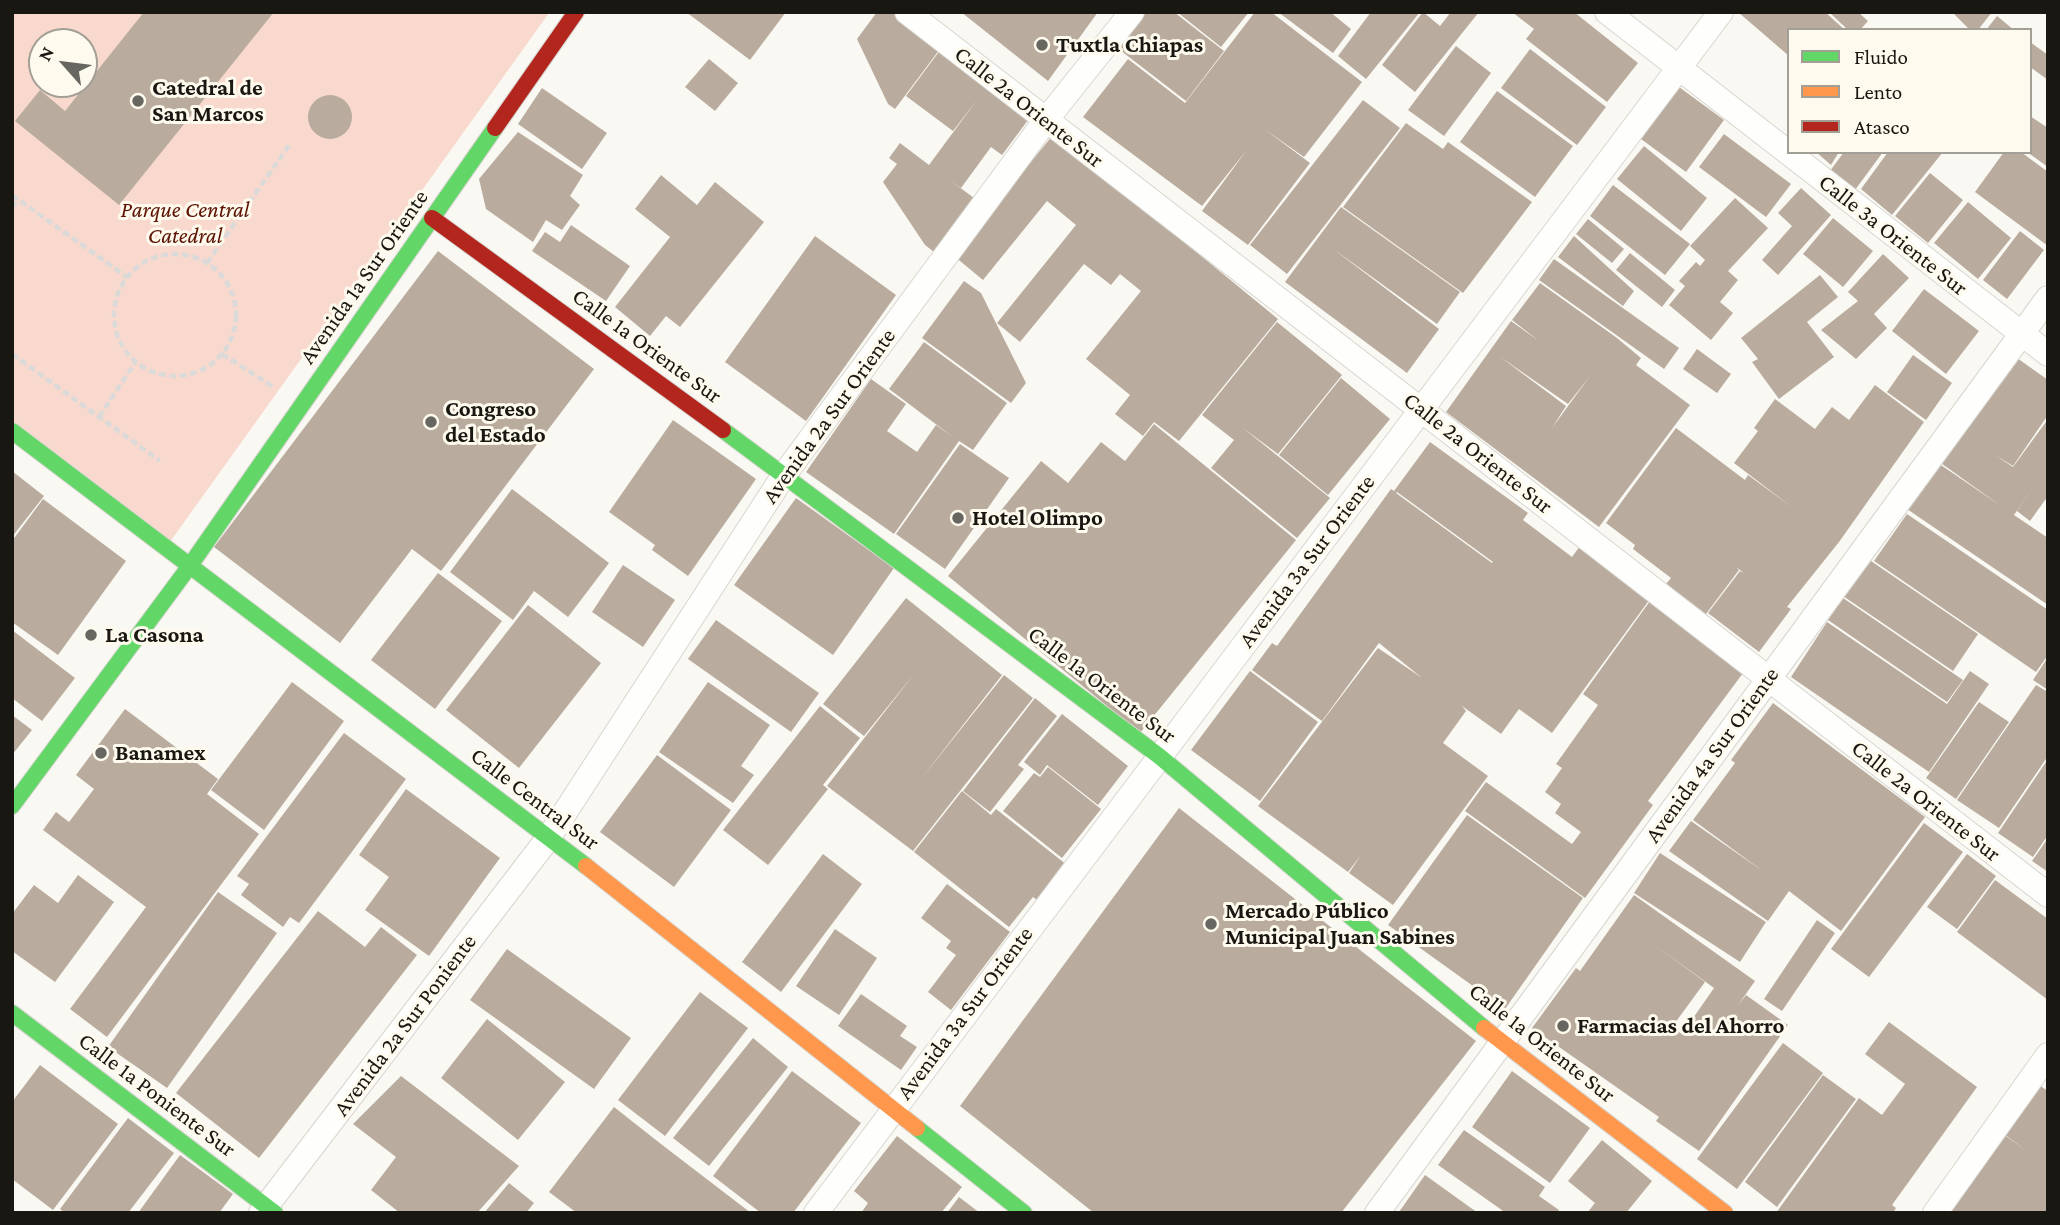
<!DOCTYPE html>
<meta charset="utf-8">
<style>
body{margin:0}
#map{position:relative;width:2060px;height:1225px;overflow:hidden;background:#faf8f2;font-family:"Crimson Pro",serif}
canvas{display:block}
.frame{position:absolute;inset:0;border:14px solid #191712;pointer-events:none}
.legend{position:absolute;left:1787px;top:28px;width:245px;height:126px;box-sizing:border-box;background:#fefaee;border:2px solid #a29f96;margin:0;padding:9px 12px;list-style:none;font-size:21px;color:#191712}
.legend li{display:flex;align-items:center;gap:14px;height:35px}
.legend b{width:35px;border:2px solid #a29f96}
.north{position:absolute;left:28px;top:28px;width:70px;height:70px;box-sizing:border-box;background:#fefaee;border:2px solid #a29f96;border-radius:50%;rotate:298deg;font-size:19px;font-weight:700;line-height:28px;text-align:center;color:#191712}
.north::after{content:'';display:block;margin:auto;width:24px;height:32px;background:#686660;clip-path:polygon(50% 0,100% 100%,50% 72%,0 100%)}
</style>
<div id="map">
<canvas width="2060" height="1225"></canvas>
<div class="frame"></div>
<ul class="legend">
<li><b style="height:9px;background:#63d668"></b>Fluido</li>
<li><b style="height:9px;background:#ff974d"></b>Lento</li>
<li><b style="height:9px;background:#b3261e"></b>Atasco</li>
</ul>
<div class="north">N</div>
</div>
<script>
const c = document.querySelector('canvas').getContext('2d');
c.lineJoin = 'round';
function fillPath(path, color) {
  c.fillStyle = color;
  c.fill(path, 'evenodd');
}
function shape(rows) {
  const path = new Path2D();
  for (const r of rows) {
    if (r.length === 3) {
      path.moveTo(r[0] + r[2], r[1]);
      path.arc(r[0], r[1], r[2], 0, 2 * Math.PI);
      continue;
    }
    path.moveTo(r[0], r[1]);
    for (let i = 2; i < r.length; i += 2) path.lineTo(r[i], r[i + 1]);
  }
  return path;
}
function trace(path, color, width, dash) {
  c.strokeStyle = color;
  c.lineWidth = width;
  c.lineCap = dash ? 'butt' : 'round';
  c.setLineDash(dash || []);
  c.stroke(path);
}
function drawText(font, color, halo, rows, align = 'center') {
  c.font = font + ' "Crimson Pro",serif';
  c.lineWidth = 6;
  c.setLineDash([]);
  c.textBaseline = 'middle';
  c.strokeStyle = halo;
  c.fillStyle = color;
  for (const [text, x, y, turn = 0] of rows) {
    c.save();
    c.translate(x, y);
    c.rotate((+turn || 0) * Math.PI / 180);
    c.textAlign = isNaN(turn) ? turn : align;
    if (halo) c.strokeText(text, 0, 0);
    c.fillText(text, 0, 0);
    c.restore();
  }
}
const green = shape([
 [12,12,549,13,167,546,12,426],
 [42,42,84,42,84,84,42,84]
]);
const building = shape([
 [144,12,274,12,119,205,15,121,40,90,65,111],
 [686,12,786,12,750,60],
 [877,12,899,12,943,45,895,109,888,104,857,39],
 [961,12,1098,12,1048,81],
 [1143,12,1174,12,1224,51,1186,101,1116,47],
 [1177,12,1249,12,1221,47],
 [1255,12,1271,12,1362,82,1304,157,1263,128,1310,163,1248,245,1202,211,1246,151,1202,206,1083,117,1128,59,1185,103],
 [1278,12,1330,12,1351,29,1333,53],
 [1371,12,1420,12,1366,79,1338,56],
 [1423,12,1440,26,1451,12,1479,12,1415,92,1382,65],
 [1512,12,1574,12,1638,63,1607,102,1526,39,1534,29],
 [1738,12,1825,12,1845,30,1789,30,1789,56],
 [1829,12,1858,12,1868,21,1860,30,1848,30],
 [1952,12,1992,12,1978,30,1970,30],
 [1997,16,2014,30,1986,30],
 [2030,42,2048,55,2048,80,2030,67],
 [944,45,1034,112,1002,155,991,147,961,188,947,178,974,198,934,252,925,245,883,182,897,164,889,158,900,143,929,165,977,100,953,131,906,96],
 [1456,46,1491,73,1444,136,1408,110],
 [1530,49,1606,107,1577,145,1501,88],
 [709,59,738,83,715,111,685,87],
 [1679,87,1724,120,1686,172,1641,139],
 [542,88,607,133,582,169,518,124],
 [1497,91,1573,146,1535,197,1460,142],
 [330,117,22],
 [1363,100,1400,128,1287,274,1250,245],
 [2030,116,2048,128,2048,167,2027,152,2030,152],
 [1406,123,1443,149,1448,142,1532,202,1463,293,1343,207],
 [1057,130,1134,201,1278,319,1179,441,1154,422,1143,436,1115,414,1130,395,1086,359,1141,291,1120,274,1111,285,1084,264,1020,342,997,323,1076,225,1047,201,983,280,954,256],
 [518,132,583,175,570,196,580,205,562,230,546,220,533,242,486,209,479,179],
 [1724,134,1791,184,1766,217,1699,167],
 [1644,146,1707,198,1681,231,1617,179],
 [1816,152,1839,152,1831,165],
 [1844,152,1883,152,1855,190,1830,171],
 [1888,152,1943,152,1892,215,1861,189],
 [2004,152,2021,152,2048,172,2048,246,1975,192],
 [1930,173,1963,200,1928,243,1895,216],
 [661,175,697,205,715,182,764,222,680,327,666,316,650,336,615,307,670,237,635,209],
 [1613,185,1690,244,1665,275,1590,216],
 [1801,188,1831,215,1778,275,1762,260,1792,226,1778,213],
 [1735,198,1768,228,1728,271,1738,280,1720,302,1733,313,1711,340,1669,305,1685,286,1679,281,1696,262,1700,266,1705,260,1690,246],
 [1968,202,2011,238,1978,279,1934,243],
 [1341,207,1460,292,1437,324,1332,248,1439,329,1407,373,1285,282],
 [1833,218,1873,251,1843,287,1803,254],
 [1588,219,1624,249,1612,263,1576,234],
 [571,225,630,266,606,301,532,251,545,232,560,242],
 [2020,231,2044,250,2007,299,1983,280],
 [815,236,896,295,806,421,725,362],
 [1574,236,1634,291,1623,306,1558,257],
 [438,251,594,369,441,571,412,549,340,643,214,547],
 [1630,253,1675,290,1662,307,1616,270],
 [1883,254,1909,278,1874,314,1887,328,1856,359,1821,330,1858,301,1848,292],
 [1554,259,1679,348,1664,369,1539,280],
 [1820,275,1838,297,1807,322,1834,357,1779,399,1752,362,1758,359,1741,338],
 [964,281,981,293,1026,383,1011,403,922,338],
 [1540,283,1617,338,1641,358,1636,365,1690,405,1599,527,1446,412,1511,321,1539,341,1512,320],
 [1499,356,1568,404,1590,376,1552,428,1566,406],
 [1924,289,1979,331,1946,374,1892,331],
 [1277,322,1342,375,1278,454,1243,428,1330,498,1297,538,1211,468,1234,440,1202,415],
 [924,342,1007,403,973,450,959,441,894,534,806,472,871,379,906,404,887,431,917,452,936,425,953,437,889,389],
 [1697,349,1731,374,1717,393,1683,369],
 [1913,355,1952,383,1926,420,1887,392],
 [2017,358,2048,380,2048,415,2013,466,1995,455,2013,467,2048,419,2048,496,2030,521,2017,511,2036,483,2014,515,2048,538,2048,605,1904,507,1935,461,2001,506,1938,461,1960,430,1964,433],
 [1341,378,1390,419,1328,495,1279,455],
 [1875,385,1924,422,1839,542,1787,607,1791,609,1759,652,1708,613,1740,571,1744,573,1736,567,1739,570,1706,614,1666,584,1671,578,1633,549,1635,545,1606,523,1676,428,1745,480,1748,475,1793,508,1734,463,1758,431,1754,428,1775,399,1815,429,1832,407,1849,420],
 [673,420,756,479,688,576,652,550,655,545,609,512],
 [1154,424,1296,540,1140,733,948,576,1041,461,1068,483,1101,442,1125,461],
 [1430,442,1528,513,1523,520,1572,557,1580,546,1650,599,1552,733,1519,709,1501,734,1462,706,1466,711,1443,743,1488,776,1393,905,1349,873,1361,855,1348,872,1258,806,1378,648,1422,678,1379,643,1322,721,1252,670,1272,643,1277,646,1391,489,1394,491],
 [1397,492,1493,562,1492,563,1396,493],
 [960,444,1009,478,945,569,896,534],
 [12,471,44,496,12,537],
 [512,489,609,563,568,617,534,591,513,620,450,572],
 [796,498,894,568,833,655,734,585],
 [43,499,126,561,58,655,12,622,12,541],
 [1907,514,2048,610,2048,655,2036,672,1874,561],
 [1868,559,1978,634,1953,671,1843,596],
 [623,565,675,600,643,647,592,612],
 [438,573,502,621,435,709,371,660],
 [906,598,1002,675,921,779,1004,675,1033,698,913,851,827,786,914,674,864,736,823,704],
 [1843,598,1963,680,1947,702,1828,620],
 [1650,601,1746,669,1648,801,1653,805,1585,898,1465,811,1486,782,1572,844,1581,832,1555,813,1561,804,1545,792,1562,768,1556,764,1598,705,1583,694],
 [528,605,601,663,519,768,446,710],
 [716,620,819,693,791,732,688,659],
 [1827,622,1947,704,1970,671,1989,684,1929,772,1791,677],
 [12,630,75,678,42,721,12,698],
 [2048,657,2048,690,2033,680],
 [1250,671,1318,722,1260,801,1191,750],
 [292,682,344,721,264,830,211,790],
 [708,682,770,725,741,766,754,775,733,803,659,752],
 [2036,685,2048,692,2048,756,1999,828,1957,800],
 [1035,698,1057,716,1018,765,1024,769,990,812,963,791],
 [1979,702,2009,722,1956,799,1926,778],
 [1773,703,1925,817,1841,931,1789,891,1768,921,1669,851,1691,821,1764,872,1693,820,1735,763,1731,760],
 [820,706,860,738,823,785,828,789,768,865,723,830],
 [125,709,218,779,207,794,259,834,107,1037,70,1009,146,907,43,830,56,812,69,822,94,789,76,775],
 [1062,714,1128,766,1098,805,1047,765,1040,775,1024,762],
 [12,715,32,730,12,755],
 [344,733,406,779,299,923,290,917,283,927,241,895,249,884,237,876],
 [657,755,731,810,674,887,600,832],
 [2048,759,2048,835,2033,857,1998,833],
 [1048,767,1101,809,1062,858,1003,811,1034,773,1040,777],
 [406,789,500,858,429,956,365,910,389,877,359,855],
 [962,791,991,815,996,809,1067,865,1038,901,1033,897,1009,927,914,852],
 [1179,808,1476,1041,1341,1213,1094,1213,960,1106],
 [1467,815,1583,898,1505,1009,1388,925],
 [1924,823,1963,852,1869,977,1831,949],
 [2048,838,2048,872,2032,861],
 [1660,853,1766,922,1740,962,1634,893],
 [823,854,862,884,781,992,742,962],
 [1967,854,1996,876,1957,929,1927,907],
 [78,875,114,902,55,982,12,951,12,914,34,885,58,903],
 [1995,880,2048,919,2048,1000,1957,932],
 [947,884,1010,932,951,1010,928,992,956,955,946,948,951,941,921,918],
 [218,892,277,933,167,1088,108,1047],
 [1634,895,1755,981,1738,1005,1746,995,1788,1025,1699,1151,1656,1121,1659,1117,1532,1028,1576,968,1580,971],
 [1652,943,1714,988,1682,1034,1672,1027,1705,982],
 [318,911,365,947,381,927,417,955,259,1158,176,1093],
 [1817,920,1835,933,1782,1011,1764,999],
 [835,929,877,958,839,1015,796,986],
 [507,949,631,1038,594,1089,470,1000],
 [700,992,748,1028,665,1136,618,1100],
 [861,994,907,1026,900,1036,917,1047,901,1070,838,1026],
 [487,1019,565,1082,518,1140,441,1078],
 [1889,1022,1977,1087,1892,1205,1896,1208,1893,1213,1776,1213,1859,1098,1882,1115,1905,1084,1865,1054],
 [753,1038,788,1067,709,1166,673,1138],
 [1783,1043,1823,1073,1737,1189,1697,1159],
 [40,1065,118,1124,53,1210,12,1179,12,1102],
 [792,1071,861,1123,793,1213,761,1213,713,1176],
 [1512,1071,1590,1128,1550,1183,1472,1127],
 [1823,1075,1856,1099,1777,1207,1745,1182],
 [401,1076,519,1166,477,1213,400,1213,371,1190,396,1157,353,1124],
 [2036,1083,2048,1091,2048,1213,1943,1213,1999,1131,2028,1152,2000,1131],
 [614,1107,661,1144,751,1213,577,1213,549,1192],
 [128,1118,174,1153,128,1213,65,1213,60,1209],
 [1464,1130,1545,1187,1539,1196,1559,1210,1557,1213,1506,1213,1438,1165],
 [897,1136,962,1187,941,1213,861,1213,868,1203,854,1191],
 [1602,1140,1652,1181,1626,1213,1587,1213,1595,1203,1568,1181],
 [180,1155,233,1194,219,1213,138,1213],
 [1425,1175,1478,1213,1399,1212],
 [509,1183,534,1203,526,1213,484,1213],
 [959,1197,980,1213,947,1213]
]);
const path = shape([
 [12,195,127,277],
 [12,208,18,199],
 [175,315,61],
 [207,263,290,144],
 [12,354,160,461],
 [222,354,275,388],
 [99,417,135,363]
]);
const street = shape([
 [907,12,2048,895],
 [1607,12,2048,354],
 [261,1213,549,837,784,475,1046,120,1132,12],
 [816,1213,1721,12],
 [1377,1213,2048,298],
 [1935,1213,2048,1055]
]);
const fast = shape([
 [723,430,1159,756,1484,1028],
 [12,431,586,866],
 [12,806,189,567,495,128],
 [12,1013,275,1213],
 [917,1128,1024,1213]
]);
const slow = shape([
 [586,866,917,1128],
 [1484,1028,1725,1213]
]);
const jam = shape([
 [495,128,576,12],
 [432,218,723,430]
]);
const markers = [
 [1042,45,7,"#686660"],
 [138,101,7,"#686660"],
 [431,422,7,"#686660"],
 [958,518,7,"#686660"],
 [91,635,7,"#686660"],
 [101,753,7,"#686660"],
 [1211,924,7,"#686660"],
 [1563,1026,7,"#686660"]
];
const poiNames = [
 ["Tuxtla Chiapas",1056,45],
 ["Catedral de",152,88],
 ["San Marcos",152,114],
 ["Congreso",445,409],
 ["del Estado",445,435],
 ["Hotel Olimpo",972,518],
 ["La Casona",105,635],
 ["Banamex",115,753],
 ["Mercado Público",1225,911],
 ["Municipal Juan Sabines",1225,937],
 ["Farmacias del Ahorro",1577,1026]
];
const streetNames = [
 ["Calle 2a Oriente Sur",1029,107,38],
 ["Calle 3a Oriente Sur",1893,235,38],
 ["Avenida 1a Sur Oriente",364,277,-55],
 ["Calle 1a Oriente Sur",647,346,36],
 ["Avenida 2a Sur Oriente",829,416,-54],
 ["Calle 2a Oriente Sur",1478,453,38],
 ["Avenida 3a Sur Oriente",1307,561,-53],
 ["Calle 1a Oriente Sur",1102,685,37],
 ["Avenida 4a Sur Oriente",1712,755,-54],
 ["Calle Central Sur",535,799,37],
 ["Calle 2a Oriente Sur",1926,801,38],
 ["Avenida 3a Sur Oriente",965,1013,-53],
 ["Avenida 2a Sur Poniente",405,1025,-53],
 ["Calle 1a Oriente Sur",1542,1043,38],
 ["Calle 1a Poniente Sur",157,1095,37]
];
const parkNames = [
 ["Parque Central",185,210],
 ["Catedral",185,236]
];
fillPath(green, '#f9d9ce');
fillPath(building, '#b9ac9e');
trace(street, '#d7d5cf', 26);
trace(fast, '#d7d5cf', 18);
trace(slow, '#d7d5cf', 18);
trace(jam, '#d7d5cf', 18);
trace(path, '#dbdad8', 4.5, [7, 3.5]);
trace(street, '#fefefd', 24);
trace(fast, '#63d668', 16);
trace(slow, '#ff974d', 16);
trace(jam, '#b3261e', 16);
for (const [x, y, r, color] of markers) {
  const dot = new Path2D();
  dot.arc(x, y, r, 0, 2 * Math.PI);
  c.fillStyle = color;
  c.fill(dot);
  trace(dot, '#fefaee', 2.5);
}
drawText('bold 23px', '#191712', '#fefaee', poiNames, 'left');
drawText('23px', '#191712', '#fefaee', streetNames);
drawText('italic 23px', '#5d1200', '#fefaee', parkNames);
</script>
